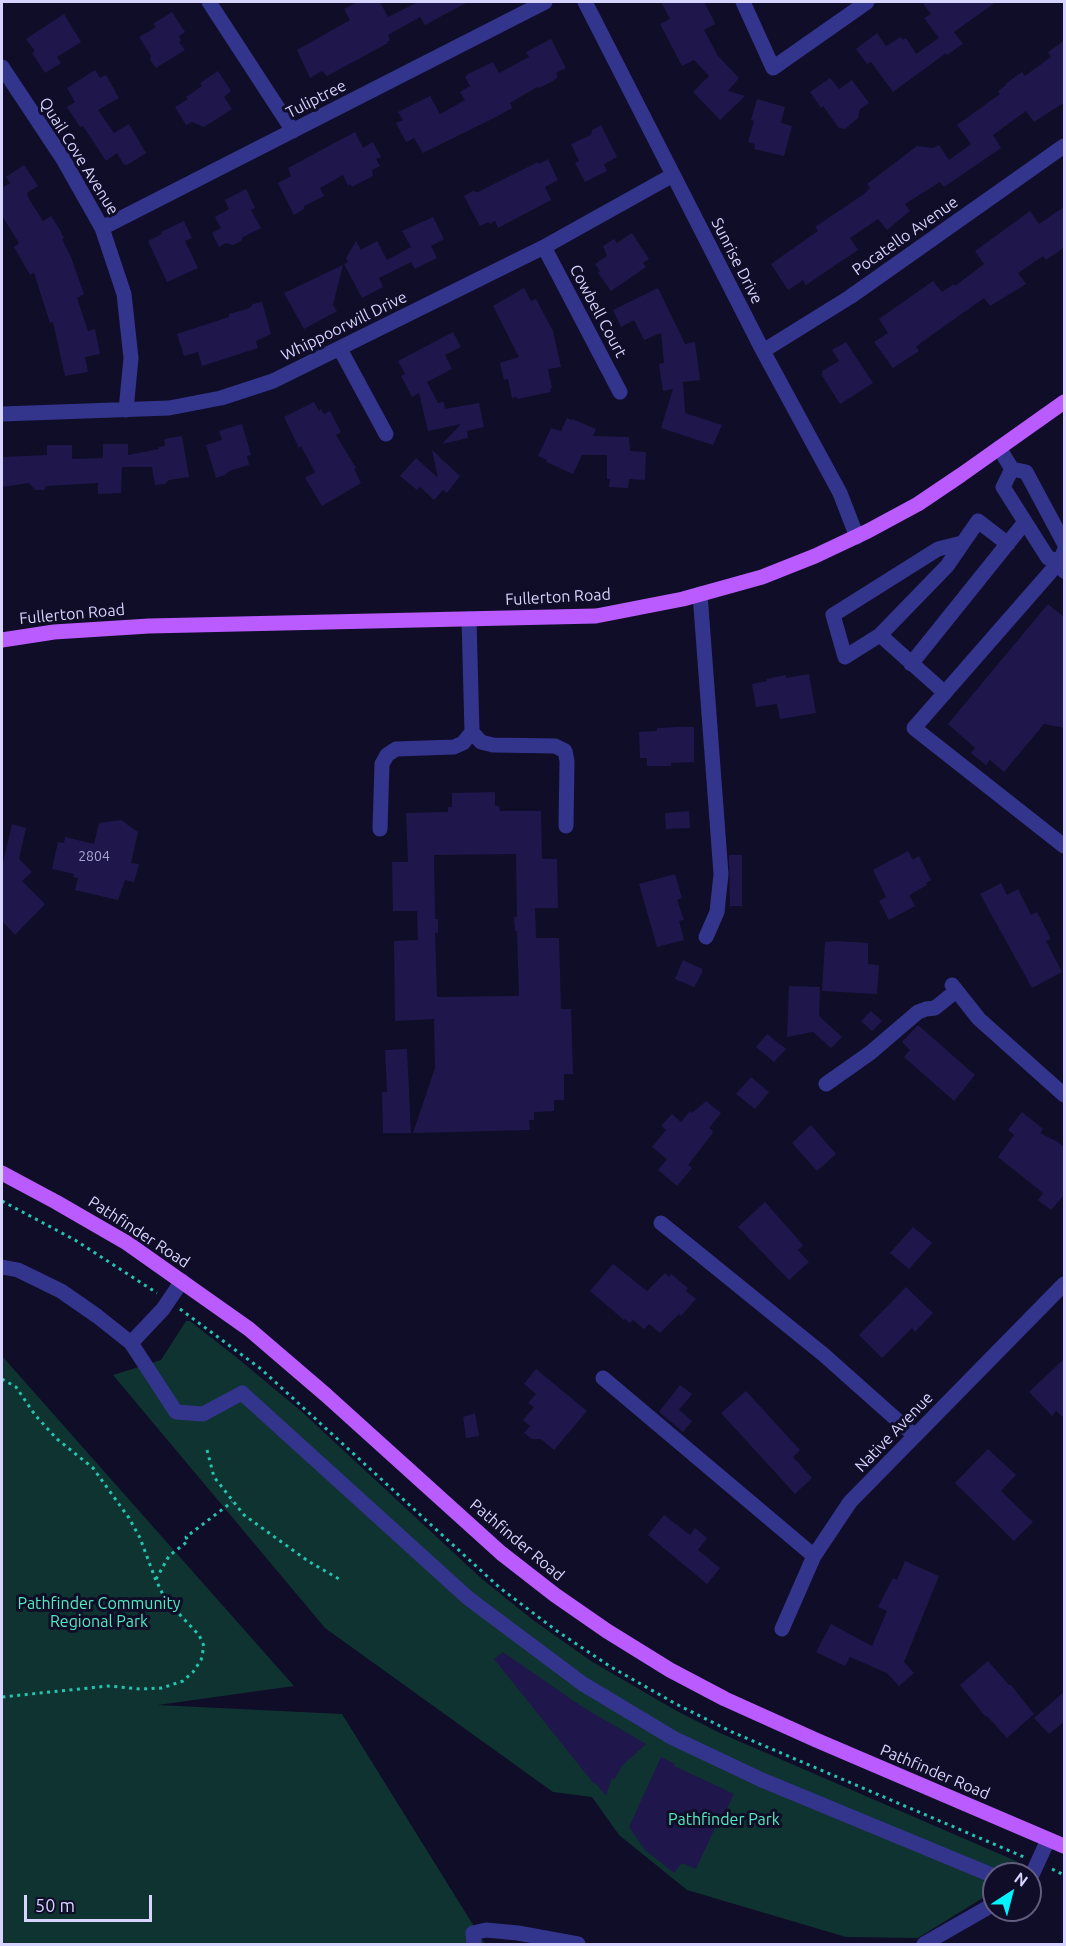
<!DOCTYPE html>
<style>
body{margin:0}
#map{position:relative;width:1066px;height:1946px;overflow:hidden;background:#100d28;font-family:Ubuntu,sans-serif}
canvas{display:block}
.frame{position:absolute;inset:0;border:3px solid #d7d4ff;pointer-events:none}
.north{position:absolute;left:982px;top:1862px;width:60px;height:60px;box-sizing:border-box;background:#100d28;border:2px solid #605d7e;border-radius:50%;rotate:36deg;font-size:16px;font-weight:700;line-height:24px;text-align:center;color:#d7d4ff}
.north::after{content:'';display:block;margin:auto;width:21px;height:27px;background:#00f3ff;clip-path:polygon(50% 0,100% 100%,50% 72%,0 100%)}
.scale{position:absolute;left:24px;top:1895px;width:128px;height:27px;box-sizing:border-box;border:3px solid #d7d4ff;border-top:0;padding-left:8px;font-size:18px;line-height:21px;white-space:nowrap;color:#d7d4ff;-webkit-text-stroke:4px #100d28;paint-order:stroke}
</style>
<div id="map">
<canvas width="1066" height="1946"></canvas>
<div class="frame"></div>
<div class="north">N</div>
<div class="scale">50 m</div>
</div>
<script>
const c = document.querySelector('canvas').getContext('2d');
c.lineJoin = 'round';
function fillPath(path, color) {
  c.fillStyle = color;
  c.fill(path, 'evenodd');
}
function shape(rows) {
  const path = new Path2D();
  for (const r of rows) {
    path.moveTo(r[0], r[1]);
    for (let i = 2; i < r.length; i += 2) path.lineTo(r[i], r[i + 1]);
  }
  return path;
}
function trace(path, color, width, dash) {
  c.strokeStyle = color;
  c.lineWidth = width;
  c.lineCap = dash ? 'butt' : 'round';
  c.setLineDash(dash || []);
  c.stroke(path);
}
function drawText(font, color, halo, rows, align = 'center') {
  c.font = font + ' Ubuntu,sans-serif';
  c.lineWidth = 6;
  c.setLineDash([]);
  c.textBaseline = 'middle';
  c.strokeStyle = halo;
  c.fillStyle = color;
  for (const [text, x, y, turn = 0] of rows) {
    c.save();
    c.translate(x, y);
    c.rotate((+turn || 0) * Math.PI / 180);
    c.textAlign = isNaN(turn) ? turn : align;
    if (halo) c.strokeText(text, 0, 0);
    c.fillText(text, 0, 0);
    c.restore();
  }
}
const green = shape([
 [186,1321,190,1321,236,1357,301,1411,482,1579,533,1620,591,1661,675,1710,720,1733,1016,1861,1020,1866,1020,1874,994,1874,994,1891,918,1938,846,1937,687,1890,619,1835,592,1797,553,1792,325,1628,113,1375,161,1360],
 [2,1356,294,1686,158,1705,342,1714,485,1944,2,1944]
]);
const building = shape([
 [358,2,380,2,388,17,418,2,468,2,425,25,420,17,388,35,390,40,387,42,388,43,327,76,322,71,310,78,297,50,350,20,344,9],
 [661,2,704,2,714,21,715,24,704,30,718,56,739,78,728,91,745,96,720,120,693,92,709,76,694,60,682,66,660,24,670,19],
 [922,2,996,2,954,32,963,44,947,55,946,53,893,92,871,62,867,64,856,49,877,33,886,46,901,37,903,40,906,38,916,54,939,38,924,18,931,14],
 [172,12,185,32,179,36,181,41,179,42,185,50,156,68,150,60,151,56,139,37,156,27,153,24],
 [64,14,81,42,57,57,61,63,45,73,32,53,35,51,26,39],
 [551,39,566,68,556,73,558,77,553,81,539,88,537,87,510,103,512,108,496,117,423,153,414,138,406,142,396,123,403,120,398,112,430,96,440,114,465,100,460,92,470,86,465,77,468,74,493,62,499,73,529,57,526,52],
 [1065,40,1065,102,1034,122,1026,111,993,135,1001,148,944,187,940,182,905,204,910,211,887,230,878,219,850,238,858,250,806,285,803,280,788,290,771,264,818,231,815,227,864,194,870,188,867,184,917,146,933,148,939,145,949,160,971,144,957,125,1000,94,998,91,1006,85,1005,84,1022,72,1025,76,1051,57,1048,52],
 [95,70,100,78,106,75,119,98,98,110,114,133,129,124,146,153,127,165,125,164,124,165,117,153,106,161,83,126,80,127,67,107,75,102,67,88],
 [218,71,231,91,224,97,232,109,204,127,192,122,186,125,175,107,188,99,186,97,202,86,200,83],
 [830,78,839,89,852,80,869,103,860,109,858,118,845,129,839,128,823,106,821,108,810,92],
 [757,99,785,107,781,123,792,126,784,156,754,149,755,144,748,142,754,121,751,120],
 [601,125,617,157,604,164,607,171,585,182,575,163,579,161,571,144,591,135,592,130],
 [355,132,363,148,373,142,381,157,376,159,380,166,372,170,373,176,352,187,350,184,348,186,343,175,320,188,324,196,304,206,304,209,294,215,278,183,291,176,288,168],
 [548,159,558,180,545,187,551,200,498,228,495,221,490,224,489,222,480,226,464,196,473,191,478,192,538,162,539,164],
 [24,165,38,186,27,193,29,199,43,221,51,216,60,230,64,238,62,239,71,257,84,294,77,298,88,331,95,329,100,354,85,357,88,372,65,376,53,322,50,323,34,273,30,275,14,247,19,243,2,216,2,188,10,183,6,177],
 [246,189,255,208,251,210,261,228,243,237,241,241,233,245,226,243,219,247,212,233,221,228,215,217,229,209,225,200],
 [1065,206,1065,247,1046,260,1043,256,1018,273,1026,284,990,306,984,298,922,342,916,347,919,351,893,368,874,342,888,333,879,319,933,281,942,292,954,284,955,286,984,264,975,251,1030,211,1039,224],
 [433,217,444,239,431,246,437,258,415,269,411,262,379,278,383,287,362,298,344,264,348,262,346,258,356,241,361,250,377,241,387,260,411,247,402,231],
 [184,221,192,238,185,241,198,268,167,282,148,241,162,234,161,232],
 [632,233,649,259,643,263,646,267,611,291,598,273,600,271,595,264,607,256,603,246,614,239,617,243],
 [343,265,333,305,337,311,304,329,284,293],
 [524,288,531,301,536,299,553,331,561,367,548,369,552,388,550,389,551,392,517,399,517,397,512,398,508,379,504,380,500,363,519,357,493,306],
 [658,288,685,344,695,342,700,380,683,382,685,413,722,425,713,445,661,428,673,389,663,391,659,364,664,363,661,333,644,340,634,320,621,327,613,310],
 [262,302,271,334,256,341,258,348,202,366,198,352,184,356,177,334,229,317,229,314,250,308,253,304],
 [453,332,461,347,445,355,452,369,427,382,438,403,444,402,445,409,479,403,484,427,467,431,468,438,442,444,461,424,428,431,419,393,412,397,401,376,405,374,398,361],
 [846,342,873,383,840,404,821,374,823,373,822,371,839,361,832,350],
 [314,402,319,411,321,409,324,414,330,411,341,432,336,435,356,468,354,469,361,483,322,506,305,478,315,472,301,446,299,448,284,417],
 [567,418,571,420,572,419,596,429,593,436,629,437,630,451,646,452,645,480,629,479,628,488,609,487,610,479,607,479,607,455,582,455,573,474,546,462,547,460,538,456,551,428,561,431],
 [242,424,251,455,247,456,249,465,229,471,225,475,216,478,206,445,222,440,219,431],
 [182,436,189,477,169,480,165,484,155,485,152,467,122,467,121,493,98,494,98,483,46,486,44,490,35,490,29,483,2,487,2,457,47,455,47,445,72,445,72,459,103,458,103,444,128,444,128,455,159,449,159,447,165,446,164,439],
 [432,450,460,476,447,493,443,490,434,500,420,487,417,490,400,476,416,458,438,478],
 [1048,604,1065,618,1065,728,1044,724,1004,772,990,760,986,765,971,753,975,748,948,724],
 [809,674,816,713,780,719,777,704,756,707,752,684,767,681,767,679,786,675,786,678],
 [678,727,694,727,694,762,671,763,671,766,647,766,647,758,640,758,639,732,657,731,657,728],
 [495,792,495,806,499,806,500,811,541,811,542,859,557,859,558,908,535,908,536,938,559,938,561,1009,571,1009,573,1074,564,1074,564,1100,554,1100,554,1111,534,1112,534,1120,529,1120,530,1130,413,1133,435,1068,434,1019,395,1021,394,941,418,940,417,911,393,911,392,862,408,862,406,813,448,812,448,807,452,807,452,793],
 [516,854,517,917,514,917,515,931,517,931,519,996,437,997,435,933,438,933,438,919,435,919,434,855],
 [689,811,690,828,666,829,665,813],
 [121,820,138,832,131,863,139,864,134,882,125,880,118,900,75,890,78,878,73,877,74,874,52,869,58,842,64,843,65,837,94,844,99,823],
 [12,824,26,828,19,859,32,872,22,881,45,904,15,935,2,921,2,866],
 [908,851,913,860,919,856,931,880,926,883,927,885,911,894,910,896,915,906,889,920,879,901,886,897,873,870],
 [729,855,742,855,742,906,730,906],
 [675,874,682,898,677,900,684,920,679,921,684,940,657,947,639,884],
 [1001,883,1007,895,1018,889,1031,915,1037,912,1051,939,1046,941,1062,972,1032,988,980,894],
 [837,941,868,943,868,964,879,965,877,994,822,991,825,942],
 [683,960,702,969,702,973,694,987,675,979],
 [789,986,820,987,819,1016,842,1037,831,1048,813,1032,787,1037],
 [871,1011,882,1021,872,1031,861,1021],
 [918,1025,975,1075,954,1101,904,1057,910,1050,902,1042],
 [767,1034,786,1049,774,1062,756,1047],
 [407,1049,411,1133,383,1133,382,1092,387,1092,385,1050],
 [751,1077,769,1092,755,1109,736,1094],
 [706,1101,721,1113,709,1128,713,1131,712,1134,688,1165,692,1168,677,1186,658,1170,667,1159,652,1147,666,1130,661,1126,672,1114,681,1122,690,1111,692,1113],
 [1022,1112,1043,1129,1040,1133,1058,1142,1065,1148,1065,1194,1051,1210,1038,1200,1043,1193,998,1157,1014,1135,1008,1130],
 [811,1125,836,1154,817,1171,792,1143],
 [765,1202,803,1245,798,1250,809,1262,789,1280,738,1227],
 [913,1227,932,1243,909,1269,890,1253],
 [613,1264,647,1291,665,1273,669,1277,671,1274,688,1288,686,1291,696,1299,681,1316,679,1314,660,1333,649,1324,644,1329,633,1320,630,1323,625,1319,624,1320,590,1291],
 [906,1287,933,1313,915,1332,912,1328,882,1358,859,1335],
 [1065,1358,1065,1419,1056,1411,1052,1416,1029,1392],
 [536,1369,587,1411,554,1450,541,1439,532,1439,524,1433,530,1426,523,1420,534,1407,528,1403,536,1394,524,1384],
 [680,1385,692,1394,679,1410,692,1421,683,1432,659,1412],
 [746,1391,800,1450,793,1457,812,1478,795,1494,721,1413],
 [475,1413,479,1436,466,1438,463,1417],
 [988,1449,1016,1475,1001,1491,1033,1522,1014,1541,955,1483],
 [664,1515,690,1535,695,1528,707,1538,698,1550,720,1568,707,1584,648,1535],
 [905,1561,939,1576,904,1662,914,1673,899,1686,887,1673,850,1657,845,1666,816,1652,831,1624,872,1646,887,1611,878,1607,893,1578,897,1580],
 [503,1652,581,1706,646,1744,622,1766,615,1779,612,1778,606,1796,595,1783,594,1784,494,1659],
 [988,1661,1009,1685,1011,1685,1034,1714,1007,1738,987,1716,985,1716,960,1685],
 [1065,1691,1065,1721,1049,1734,1034,1718],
 [661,1757,675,1764,674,1766,734,1794,723,1817,721,1815,696,1869,682,1863,674,1873,645,1850,629,1827]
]);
const path = shape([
 [2,1201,75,1240,157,1293],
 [180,1309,261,1369,500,1588,557,1631,611,1667,676,1704,732,1732,1024,1857],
 [2,1379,16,1387,35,1415,57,1439,93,1468,129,1518,140,1538,155,1578,165,1599,199,1635,204,1646,201,1660,193,1672,183,1681,162,1688,140,1689,108,1686,2,1697],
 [207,1450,214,1477,244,1515,308,1561,339,1579],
 [156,1579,169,1556,188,1541,186,1537,232,1502],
 [1052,1869,1064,1875]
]);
const minor = shape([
 [209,2,293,131],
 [585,2,763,351,840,493,857,537],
 [743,2,773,68,867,2],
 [2,67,63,159,102,228,124,294,131,358,126,410],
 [102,228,545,2],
 [544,247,620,392],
 [340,349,386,434],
 [763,351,850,297,1064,146],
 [2,414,169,408,221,398,273,381,544,247,673,175],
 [999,448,1012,469,1026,472,1064,543],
 [1012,469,1003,487,1048,558,1060,561,1064,551],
 [962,543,938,549,833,615,845,657,880,635,947,566,978,521,1008,544],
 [1064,571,1060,561,914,728,1064,846],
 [700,594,721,874,717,912,706,937],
 [469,619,472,732,481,742,493,745,555,746,565,751,567,761,566,826],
 [880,635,945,693],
 [911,664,1025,522],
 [380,829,382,764,387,755,396,749,454,747,463,743,472,732],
 [952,985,979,1019,1064,1095],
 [826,1084,870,1053,918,1012,926,1009,935,1008,956,991],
 [661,1223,824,1355,915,1436],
 [2,1267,18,1270,61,1291,97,1316,131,1343,176,1412,203,1414,242,1393,468,1598,583,1684,673,1738,762,1780,994,1876],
 [131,1343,163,1309,182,1281],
 [603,1378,814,1556],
 [782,1629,814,1556,850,1502,1064,1284],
 [1030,1879,1048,1840],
 [474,1944,473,1933,486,1930,518,1933,578,1944],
 [924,1944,994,1904]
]);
const major = shape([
 [2,640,54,632,149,626,596,616,683,599,762,577,815,556,868,531,918,504,961,475,1064,402],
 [2,1173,56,1202,127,1243,249,1329,326,1395,501,1553,555,1595,607,1631,670,1670,725,1699,816,1740,1064,1846]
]);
const numberNames = [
 ["2804",94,856]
];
const streetNames = [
 ["Tuliptree",316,99,-27],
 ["Quail Cove Avenue",79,156,58],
 ["Pocatello Avenue",905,236,-35],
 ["Sunrise Drive",737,261,63],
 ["Cowbell Court",598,311,62],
 ["Whippoorwill Drive",344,326,-26],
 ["Fullerton Road",558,597,-3],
 ["Fullerton Road",72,614,-5],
 ["Pathfinder Road",139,1232,33],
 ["Native Avenue",894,1432,-46],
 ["Pathfinder Road",517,1540,40],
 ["Pathfinder Road",935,1772,23]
];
const parkNames = [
 ["Pathfinder Community",99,1604],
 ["Regional Park",99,1622],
 ["Pathfinder Park",724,1820]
];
fillPath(green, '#0f3330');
fillPath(building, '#1f174b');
trace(path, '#22c5b2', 3, [3, 4.5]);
trace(minor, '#33348c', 15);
trace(major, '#b95bff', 15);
drawText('14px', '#a9a5d2', null, numberNames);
drawText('16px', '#d7d4ff', '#100d28', streetNames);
drawText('16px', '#53ecbe', '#100d28', parkNames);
</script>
